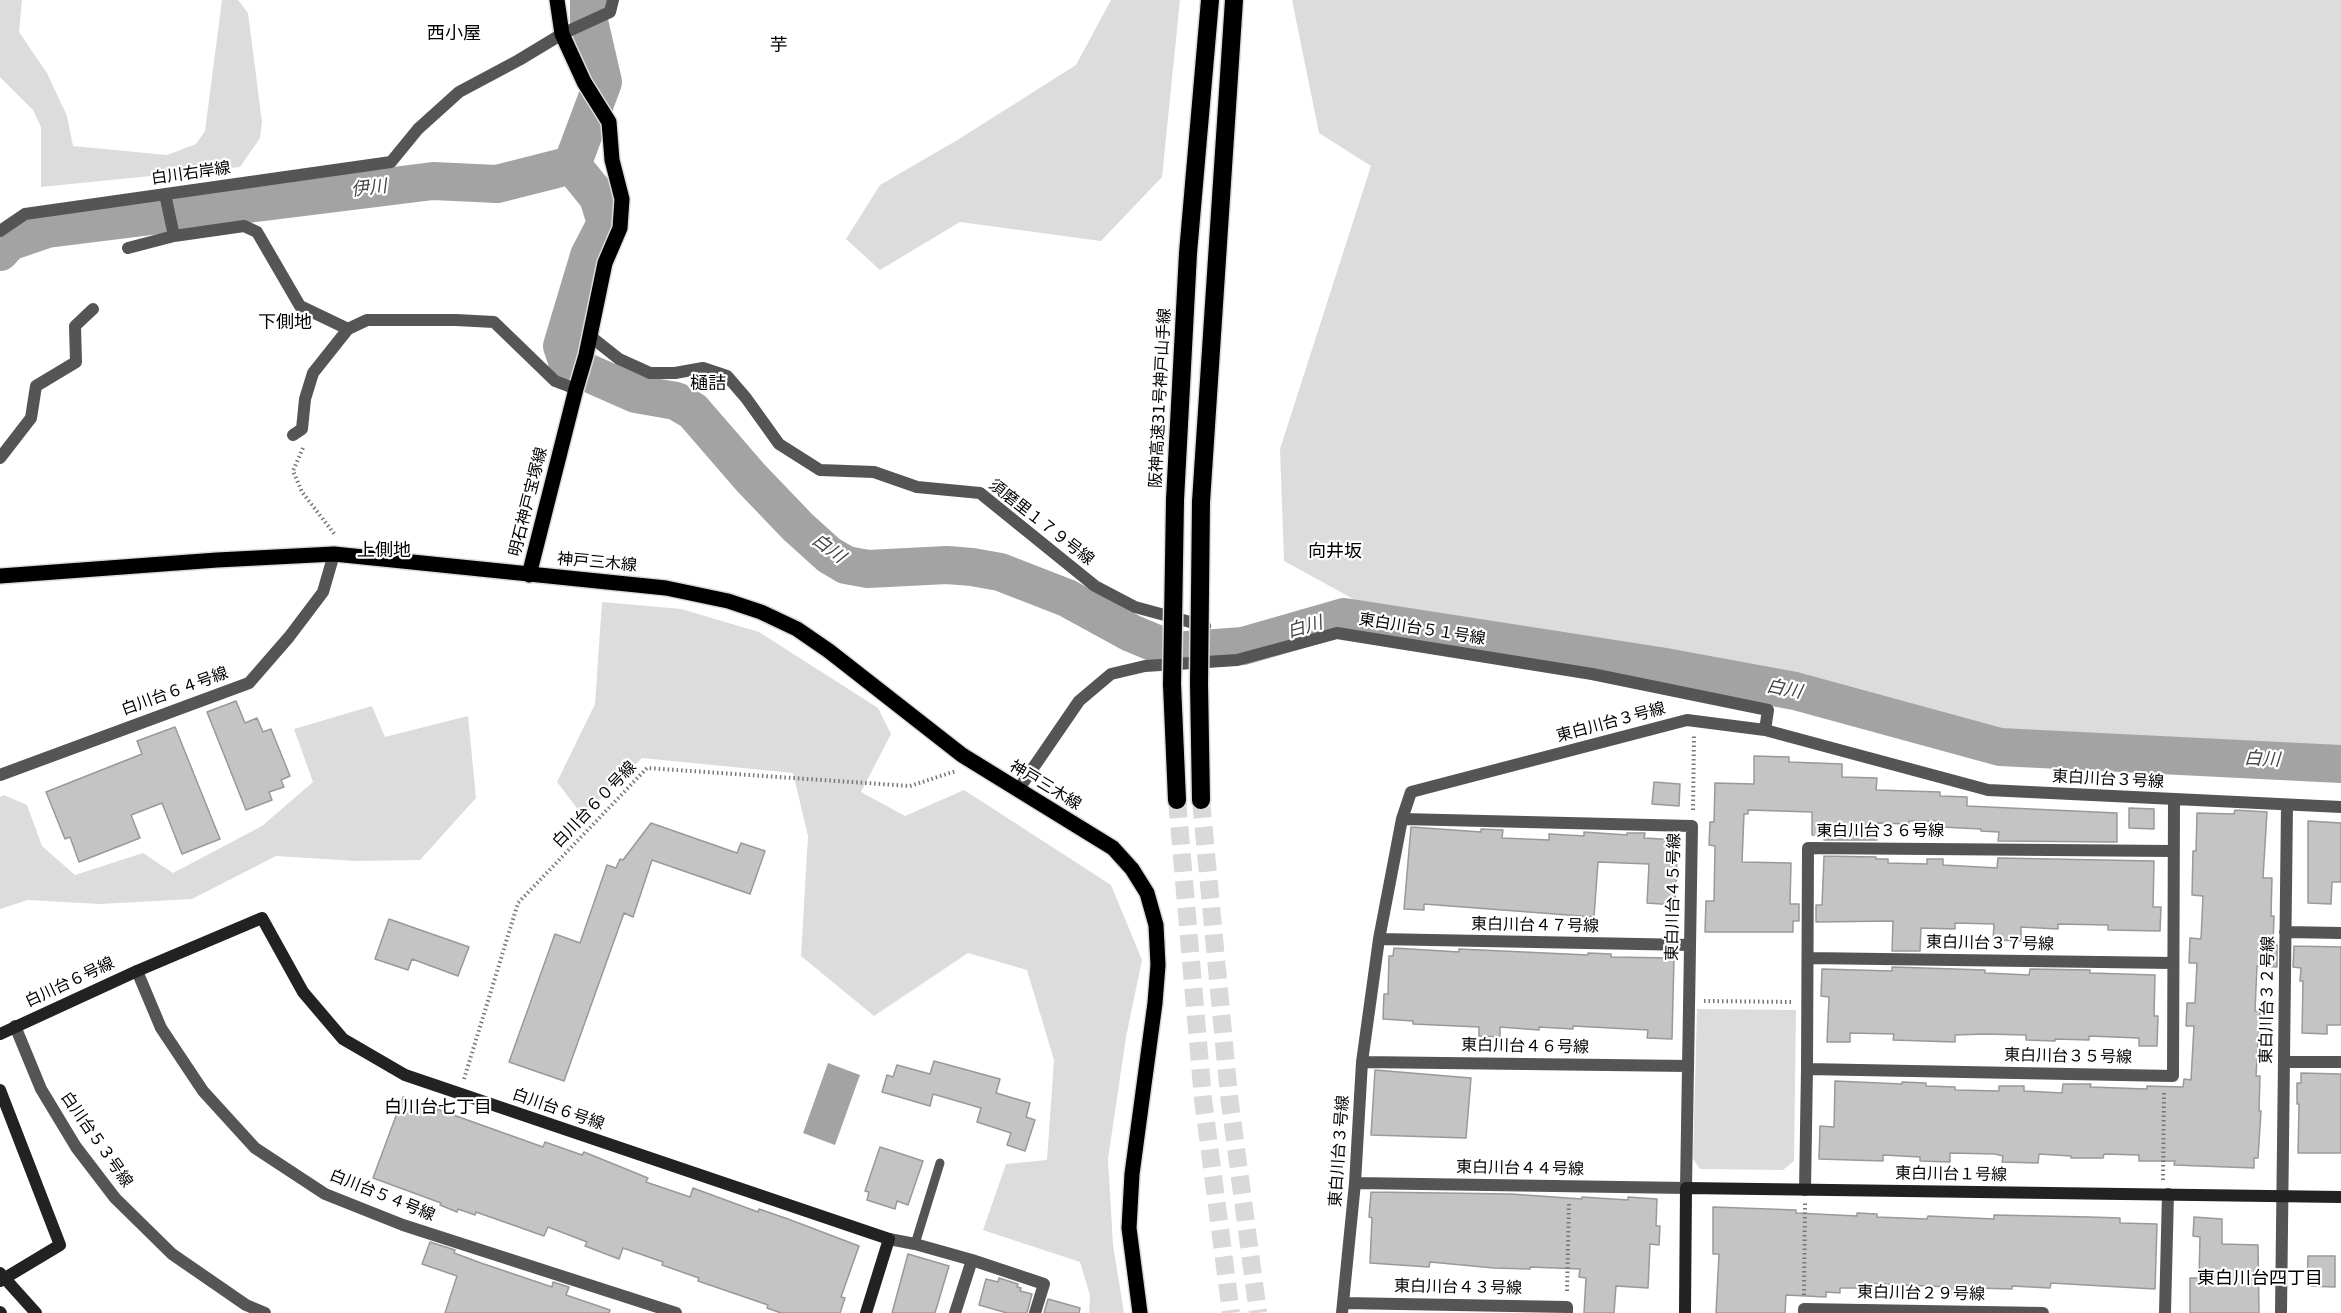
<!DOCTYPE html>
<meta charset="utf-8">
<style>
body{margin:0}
canvas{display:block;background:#fff}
</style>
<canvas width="2341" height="1313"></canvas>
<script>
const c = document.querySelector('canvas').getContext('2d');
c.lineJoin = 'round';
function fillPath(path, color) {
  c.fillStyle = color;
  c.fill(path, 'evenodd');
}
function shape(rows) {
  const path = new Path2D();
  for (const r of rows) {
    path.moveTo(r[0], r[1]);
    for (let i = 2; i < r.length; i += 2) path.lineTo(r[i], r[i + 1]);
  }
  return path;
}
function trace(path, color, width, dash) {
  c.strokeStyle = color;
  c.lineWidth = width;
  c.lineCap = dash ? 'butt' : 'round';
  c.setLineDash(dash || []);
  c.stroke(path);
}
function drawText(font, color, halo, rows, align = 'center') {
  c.font = font + ' "DejaVu Sans","Noto Sans JP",sans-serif';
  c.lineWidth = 4.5;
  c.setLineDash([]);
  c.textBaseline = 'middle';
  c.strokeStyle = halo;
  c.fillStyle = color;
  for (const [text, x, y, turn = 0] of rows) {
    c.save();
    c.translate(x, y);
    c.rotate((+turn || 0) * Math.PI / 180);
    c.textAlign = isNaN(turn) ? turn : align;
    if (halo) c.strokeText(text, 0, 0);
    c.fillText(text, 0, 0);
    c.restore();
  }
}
const green = shape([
 [0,0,22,0,19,32,47,73,67,116,73,146,167,155,196,144,205,131,222,0,238,0,248,13,262,122,260,138,240,167,41,187,41,127,33,110,0,77],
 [1111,0,1180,0,1162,177,1101,241,960,222,880,270,846,239,880,185,959,139,1076,65],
 [1292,0,2341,0,2341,750,1990,737,1867,701,1808,677,1379,613,1284,561,1280,449,1371,166,1319,133],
 [602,602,681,609,759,632,878,708,891,734,861,792,905,816,964,790,1111,885,1142,960,1126,1037,1108,1159,1113,1245,1124,1313,1089,1313,1090,1295,1080,1262,983,1230,1006,1164,1047,1160,1054,1060,1027,970,968,953,874,1016,801,956,808,836,793,773,642,758,583,816,557,782,595,704],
 [372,706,385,737,468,716,476,798,420,860,356,861,276,856,192,899,100,904,28,900,0,909,0,797,4,795,27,805,42,846,75,875,143,853,173,873,262,826,313,782,294,729],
 [1697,1009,1796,1010,1794,1161,1783,1170,1700,1169,1693,1159]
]);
const water = shape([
 [828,1063,860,1075,835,1145,803,1133]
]);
const river = shape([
 [572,165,598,197,606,223,589,256,562,346,568,364,636,394,676,401,693,411,751,478,798,527,829,555,846,565,868,569,947,565,972,567,1000,572,1067,598,1131,633,1174,651,1243,646,1344,617,1659,666,1795,691,2000,747,2341,764],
 [572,165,603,82,589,21,589,0],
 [0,252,9,242,47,229,433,181,497,184,572,165]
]);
const building = shape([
 [236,701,245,723,257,718,263,732,271,729,290,776,281,780,284,787,269,792,272,800,246,810,207,712,236,701],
 [175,727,220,839,182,854,162,803,131,815,140,838,79,862,70,837,65,839,46,792,142,754,137,741,175,727],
 [1754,756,1789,757,1789,762,1842,764,1842,777,1877,778,1876,790,1940,792,1940,796,1967,797,1967,806,2117,813,2117,842,1998,841,1999,832,1981,831,1981,829,1941,827,1941,821,1909,821,1909,824,1877,823,1877,840,1824,840,1825,836,1812,835,1812,812,1748,810,1748,814,1744,814,1742,862,1791,863,1790,904,1799,904,1799,921,1793,921,1793,932,1705,932,1706,901,1714,901,1715,846,1709,845,1710,822,1714,822,1715,783,1754,784,1754,756],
 [1654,782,1680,784,1679,806,1652,804,1654,782],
 [2129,808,2154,809,2154,829,2129,828,2129,808],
 [2235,810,2267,812,2263,878,2272,878,2271,916,2274,916,2273,945,2277,945,2277,967,2257,966,2255,1011,2260,1011,2256,1076,2260,1076,2259,1111,2261,1111,2258,1158,2254,1158,2254,1168,2174,1165,2175,1161,2139,1161,2139,1155,2104,1154,2103,1158,2071,1158,2071,1156,2039,1154,2038,1163,2002,1162,2003,1156,1995,1154,1950,1153,1950,1162,1920,1161,1920,1157,1883,1155,1883,1161,1819,1159,1820,1126,1834,1127,1835,1081,1902,1084,1902,1082,1926,1083,1926,1086,1955,1087,1955,1090,1999,1091,1999,1086,2024,1086,2024,1091,2062,1093,2063,1084,2091,1084,2090,1087,2147,1089,2147,1086,2183,1087,2184,1079,2191,1080,2194,1026,2186,1026,2187,1003,2195,1003,2197,963,2189,963,2190,938,2201,939,2203,896,2192,895,2193,851,2196,851,2197,813,2234,814,2235,810],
 [2308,821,2341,823,2341,882,2332,882,2331,904,2308,903,2308,821],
 [651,823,737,853,741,843,765,851,750,894,652,860,633,917,624,913,564,1081,509,1062,555,934,580,943,607,865,616,868,620,859,623,860,651,823],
 [1411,827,1481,832,1481,829,1503,830,1502,838,1549,840,1549,834,1584,836,1584,832,1627,835,1627,833,1645,833,1644,838,1678,840,1675,905,1647,903,1649,864,1598,862,1594,917,1424,904,1424,910,1404,909,1411,827],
 [1824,856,1876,857,1876,859,1888,859,1888,863,1927,864,1927,859,1943,859,1943,865,1997,868,1998,858,2154,861,2153,907,2161,907,2160,931,2108,930,2108,925,2058,924,2058,929,2021,927,2021,941,1993,940,1994,924,1955,923,1955,929,1921,928,1920,951,1892,951,1893,921,1816,922,1816,905,1822,905,1824,856],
 [389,919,469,947,458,976,412,959,408,970,375,959,389,919],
 [2294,946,2341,947,2341,1025,2327,1025,2327,1034,2302,1033,2303,981,2300,981,2301,968,2293,967,2294,946],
 [1394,948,1459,952,1459,949,1588,955,1588,953,1611,954,1611,957,1674,958,1672,1039,1647,1038,1648,1030,1573,1026,1573,1029,1539,1027,1539,1030,1500,1027,1500,1037,1479,1036,1479,1027,1413,1024,1413,1021,1383,1019,1384,994,1388,994,1389,956,1393,956,1394,948],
 [1892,967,1985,970,1985,973,2029,975,2030,969,2090,970,2090,973,2155,975,2154,1016,2158,1016,2157,1046,2139,1046,2139,1038,2089,1036,2089,1040,2055,1039,2055,1041,2026,1040,2026,1035,1985,1034,1955,1035,1955,1042,1893,1040,1894,1034,1850,1033,1850,1042,1827,1042,1829,997,1821,996,1822,969,1892,971,1892,967],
 [934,1061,1000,1079,996,1093,1030,1103,1026,1117,1035,1120,1025,1151,1007,1145,1011,1133,977,1122,981,1108,933,1094,930,1106,882,1092,887,1075,893,1077,897,1065,930,1074,934,1061],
 [1375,1070,1471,1078,1466,1138,1371,1135,1375,1070],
 [2301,1073,2341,1074,2341,1153,2298,1153,2299,1104,2297,1104,2297,1083,2301,1083,2301,1073],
 [403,1097,543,1147,545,1142,582,1155,584,1152,648,1178,646,1182,690,1197,693,1188,758,1212,759,1209,788,1219,859,1246,841,1297,845,1298,840,1313,781,1313,767,1308,768,1305,698,1281,699,1278,662,1265,663,1262,623,1248,619,1259,585,1246,587,1242,548,1227,544,1236,476,1212,475,1215,458,1209,457,1212,440,1205,441,1203,373,1178,403,1097],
 [880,1147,923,1161,908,1205,897,1201,895,1209,867,1200,869,1192,865,1191,880,1147],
 [1371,1192,1511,1194,1582,1199,1582,1197,1628,1200,1628,1197,1657,1199,1656,1226,1660,1226,1659,1245,1650,1244,1648,1288,1616,1286,1614,1313,1584,1313,1586,1278,1579,1277,1580,1269,1530,1267,1530,1269,1494,1268,1430,1262,1429,1267,1370,1263,1372,1218,1369,1217,1371,1192],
 [1713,1207,1796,1210,1796,1213,1857,1216,1857,1213,1877,1214,1877,1217,1927,1219,1928,1216,1994,1219,1994,1215,2090,1217,2120,1218,2120,1223,2157,1224,2155,1289,2051,1283,2050,1288,2012,1286,2012,1289,1976,1288,1976,1295,1950,1294,1950,1287,1858,1283,1858,1288,1840,1288,1840,1293,1826,1292,1826,1297,1786,1295,1785,1313,1716,1313,1719,1254,1713,1254,1713,1207],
 [2194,1217,2222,1219,2222,1244,2258,1245,2259,1313,2190,1313,2190,1278,2199,1278,2200,1237,2193,1236,2194,1217],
 [430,1242,455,1250,454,1253,481,1263,552,1287,553,1282,569,1287,566,1295,610,1310,609,1313,445,1313,457,1276,422,1264,430,1242],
 [908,1254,949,1266,935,1313,892,1313,908,1254],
 [2308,1256,2335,1256,2335,1287,2307,1286,2308,1256],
 [999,1278,1018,1284,1017,1287,1021,1288,1020,1291,1032,1294,1027,1313,1007,1313,979,1305,986,1279,998,1282,999,1278],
 [1048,1299,1080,1308,1079,1313,1044,1313,1048,1299]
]);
const highwayTunnel = shape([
 [1177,800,1203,1099,1231,1313],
 [1201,800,1229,1096,1258,1313]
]);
const path = shape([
 [303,448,293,471,302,492,336,536],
 [1693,810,1694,736],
 [1704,1001,1793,1002],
 [464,1079,518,903,647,768,910,786,956,771],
 [2163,1180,2164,1092],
 [1567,1291,1569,1203],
 [1804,1295,1805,1203]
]);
const lane = shape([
 [915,1244,940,1163]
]);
const street = shape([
 [165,194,174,236],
 [0,231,25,214,391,162,418,129,459,92,519,60,562,34,610,12,613,0],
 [128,248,174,236,244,226,257,232,300,306,348,329],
 [590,336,619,359,650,373,675,373,703,368,727,376,746,398,779,444,820,470,874,472,917,487,980,493,1095,586,1135,607,1205,626],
 [293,435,302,429,305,399,313,373,348,329,367,320,456,320,494,322,555,381,576,389],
 [0,458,31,418,36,386,76,362,75,326,93,309],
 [0,775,249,683,289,637,323,592,334,554],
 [1018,790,1079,701,1111,674,1145,666,1237,660,1337,633,1592,674,1768,710,1765,730],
 [2285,932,2341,933],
 [1379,939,1690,945],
 [1808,958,2173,963],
 [137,971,161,1028,203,1091,255,1148,325,1194,403,1225,676,1313],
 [15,1026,41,1089,76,1147,115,1198,172,1254,246,1305,265,1313],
 [1362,1062,1688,1066],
 [2284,1062,2341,1062],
 [1807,1069,1808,848,2172,851],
 [1355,1183,1686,1188,1692,826,1402,819],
 [1805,1190,1807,1069,2173,1076,2174,800],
 [889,1239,915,1244,972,1260,1044,1284,1035,1313],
 [1343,1303,1567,1307,1567,1313],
 [955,1313,972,1260],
 [1342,1313,1355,1183,1362,1062,1379,939,1402,819,1411,792,1687,720,1765,730,1988,790,2341,807],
 [1804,1313,1804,1309,2043,1313],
 [2165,1313,2168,1194],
 [2281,1313,2287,805]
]);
const secondary = shape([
 [0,1034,137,971,262,918,303,992,343,1039,405,1075,889,1239,866,1313],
 [0,1090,60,1245,0,1281],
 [0,1273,36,1313],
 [0,1312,1,1313],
 [1685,1313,1686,1188,2341,1197]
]);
const primary = shape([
 [529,575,576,389,586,355,605,263,620,228,622,199,612,160,609,122,584,82,562,34,557,0],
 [0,576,217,560,334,554,666,588,728,601,761,612,797,629,829,651,962,755,1113,848,1132,869,1147,893,1156,925,1158,965,1155,1003,1132,1174,1129,1228,1140,1313]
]);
const highway = shape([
 [1175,500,1188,253,1210,0],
 [1201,502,1234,0],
 [1199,683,1201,800],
 [1172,684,1177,800]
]);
const highwayBridge = shape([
 [1199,683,1201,502],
 [1172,684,1175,500]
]);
const streetNames = [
 ["白川右岸線",191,174,-8],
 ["阪神高速31号神戸山手線",1161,398,-87],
 ["明石神戸宝塚線",529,502,-76],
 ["須磨里１７９号線",1041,523,38],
 ["神戸三木線",597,563,5],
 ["東白川台５１号線",1422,630,9],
 ["白川台６４号線",175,692,-20],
 ["東白川台３号線",1611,723,-15],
 ["東白川台３号線",2108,780,3],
 ["神戸三木線",1045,786,31],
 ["白川台６０号線",595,805,-46],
 ["東白川台３６号線",1880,832],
 ["東白川台４５号線",1674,897,-89],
 ["東白川台４７号線",1535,926,1],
 ["東白川台３７号線",1990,944,1],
 ["白川台６号線",70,983,-25],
 ["東白川台３２号線",2268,1000,-89],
 ["東白川台４６号線",1525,1047,1],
 ["東白川台３５号線",2068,1057,1],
 ["白川台６号線",558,1110,19],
 ["白川台５３号線",96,1140,55],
 ["東白川台３号線",1340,1151,-86],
 ["東白川台４４号線",1520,1169,1],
 ["東白川台１号線",1951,1175,1],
 ["白川台５４号線",382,1196,22],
 ["東白川台４３号線",1458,1288,1],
 ["東白川台２９号線",1921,1294,1]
];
const neighbourhoodNames = [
 ["西小屋",454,34],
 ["芋",779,46],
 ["下側地",285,323],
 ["樋詰",708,384],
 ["上側地",384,551],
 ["向井坂",1335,552],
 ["白川台七丁目",438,1108],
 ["東白川台四丁目",2260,1279]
];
const waterNames = [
 ["伊川",369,189,-7],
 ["白川",828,549,37],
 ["白川",1305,628,-16],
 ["白川",1784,690,11],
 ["白川",2262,760,3]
];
fillPath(green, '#dcdcdc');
fillPath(water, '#a3a3a3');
trace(river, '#a3a3a3', 38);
fillPath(building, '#c4c4c4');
trace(building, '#999', 1.5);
trace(highwayTunnel, '#d9d9d9', 18, [18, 9]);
trace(primary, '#dbdbdb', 18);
trace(highway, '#dbdbdb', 21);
trace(path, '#777', 4, [1.5, 3]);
trace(lane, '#555', 9);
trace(street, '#555', 12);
trace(secondary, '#222', 12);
trace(primary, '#000', 15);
trace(highway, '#000', 18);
trace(highwayBridge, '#dbdbdb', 21, []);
trace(highwayBridge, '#000', 18);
drawText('16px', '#000', '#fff', streetNames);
drawText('18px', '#000', '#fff', neighbourhoodNames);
drawText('italic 18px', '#444', '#fff', waterNames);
</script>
